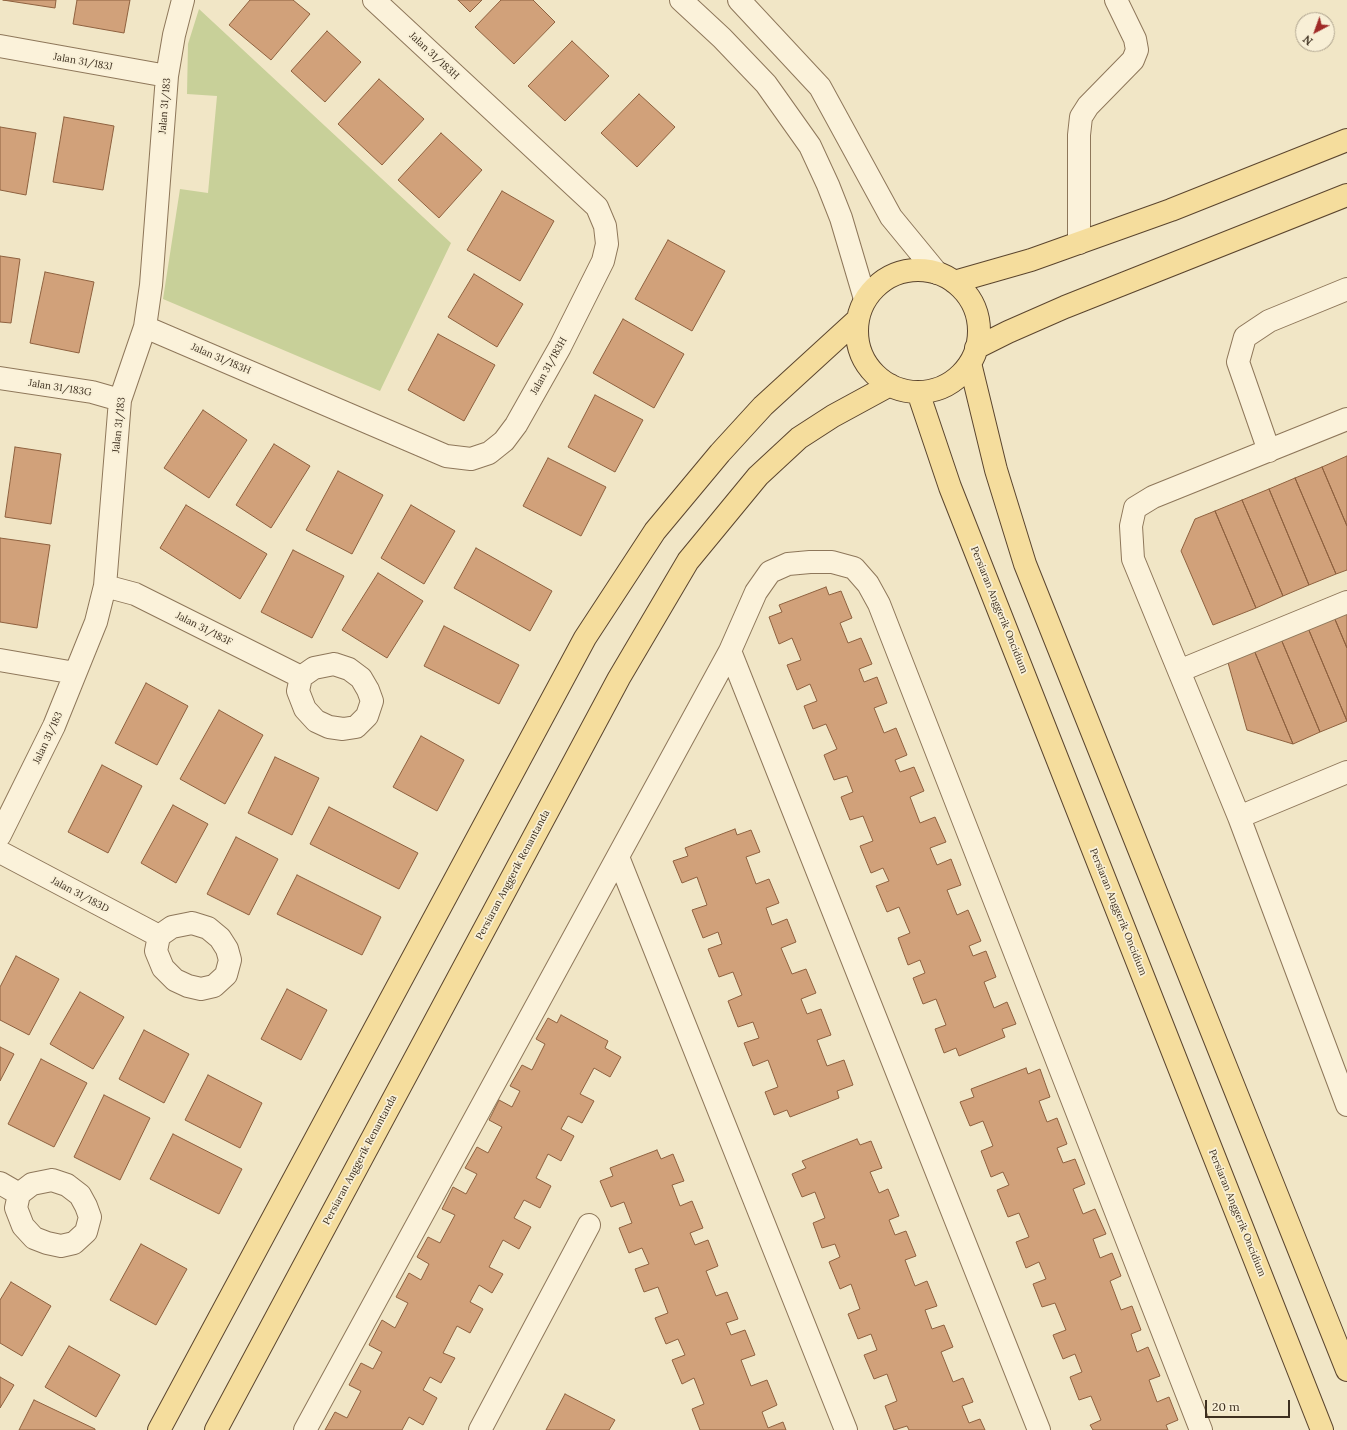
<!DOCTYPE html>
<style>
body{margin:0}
#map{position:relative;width:1347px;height:1430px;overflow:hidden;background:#f1e6c6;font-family:Lora,serif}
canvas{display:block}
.north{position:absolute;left:1295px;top:12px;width:40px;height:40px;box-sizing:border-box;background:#f8efd6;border:1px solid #ada28d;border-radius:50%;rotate:221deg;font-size:11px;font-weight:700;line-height:16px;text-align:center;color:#3d2f1f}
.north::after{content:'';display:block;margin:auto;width:14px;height:18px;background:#a02a27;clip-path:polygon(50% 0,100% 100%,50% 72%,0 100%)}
.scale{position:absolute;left:1205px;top:1400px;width:85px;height:18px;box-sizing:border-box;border:2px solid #3d2f1f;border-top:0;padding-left:5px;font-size:12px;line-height:14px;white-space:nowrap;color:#3d2f1f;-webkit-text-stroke:3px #f8efd6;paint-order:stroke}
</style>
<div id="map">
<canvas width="1347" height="1430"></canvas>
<div class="north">N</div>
<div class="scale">20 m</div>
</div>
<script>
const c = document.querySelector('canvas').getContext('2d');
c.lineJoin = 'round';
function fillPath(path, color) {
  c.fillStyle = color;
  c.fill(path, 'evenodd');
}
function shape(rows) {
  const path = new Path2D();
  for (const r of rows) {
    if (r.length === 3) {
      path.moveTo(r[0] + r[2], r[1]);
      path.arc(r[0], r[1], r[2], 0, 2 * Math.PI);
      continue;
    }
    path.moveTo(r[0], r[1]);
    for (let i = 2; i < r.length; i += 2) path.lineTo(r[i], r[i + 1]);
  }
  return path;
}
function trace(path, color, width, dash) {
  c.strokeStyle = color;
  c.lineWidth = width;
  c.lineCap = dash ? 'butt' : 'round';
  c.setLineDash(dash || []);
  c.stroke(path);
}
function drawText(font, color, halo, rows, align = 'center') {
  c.font = font + ' Lora,serif';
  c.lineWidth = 3.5;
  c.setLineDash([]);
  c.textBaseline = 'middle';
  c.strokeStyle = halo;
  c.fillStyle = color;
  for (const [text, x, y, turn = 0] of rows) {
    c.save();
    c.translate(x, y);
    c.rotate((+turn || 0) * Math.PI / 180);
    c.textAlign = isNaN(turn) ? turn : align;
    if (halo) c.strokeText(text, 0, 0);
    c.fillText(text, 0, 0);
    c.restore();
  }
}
const green = shape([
 [199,9,451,243,380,391,163,299,180,189,208,193,217,96,187,94,188,44]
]);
const building = shape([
 [3,0,56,0,55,8,3,0],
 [77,0,130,0,124,33,73,24,77,0],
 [250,0,293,0,310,14,271,60,229,25,250,0],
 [458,0,482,0,470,12,458,0],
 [501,0,533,0,555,22,514,64,475,27,501,0],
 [327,31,361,62,325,102,291,71,327,31],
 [572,41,609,76,565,121,528,86,572,41],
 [379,79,424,119,382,165,338,124,379,79],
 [639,94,675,127,637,167,601,133,639,94],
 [64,117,114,126,103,190,53,182,64,117],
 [0,127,36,133,26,195,0,190,0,127],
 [441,133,482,170,439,218,398,180,441,133],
 [502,191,554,221,520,281,467,250,502,191],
 [668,240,725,271,692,331,635,299,668,240],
 [0,256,20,259,11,323,0,322,0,256],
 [45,272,94,282,79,353,30,343,45,272],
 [474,274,523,304,497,347,448,317,474,274],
 [623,319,684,354,654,408,593,373,623,319],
 [438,334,495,365,464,421,408,390,438,334],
 [595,395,643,420,615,472,568,447,595,395],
 [203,410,247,440,209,498,164,468,203,410],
 [274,444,310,466,271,528,236,505,274,444],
 [15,447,61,454,51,524,5,517,15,447],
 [1347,456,1347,526,1322,467,1347,456],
 [548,458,606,487,581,536,523,506,548,458],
 [1322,467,1347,526,1347,570,1336,574,1295,478,1322,467],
 [338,471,383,495,352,554,306,530,338,471],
 [1295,478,1336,574,1309,585,1269,489,1295,478],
 [1269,489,1309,585,1283,596,1242,500,1269,489],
 [1242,500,1283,596,1256,608,1215,511,1242,500],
 [186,505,267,554,240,599,160,548,186,505],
 [411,505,455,531,424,584,381,558,411,505],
 [1215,511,1256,608,1213,625,1181,551,1195,519,1215,511],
 [0,538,50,545,37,628,0,622,0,538],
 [476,548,552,591,530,631,454,588,476,548],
 [293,550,344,576,312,638,261,612,293,550],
 [378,573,423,601,387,658,342,630,378,573],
 [826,587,829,595,841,591,852,618,840,623,848,643,861,638,872,664,859,669,864,682,877,677,887,703,874,708,884,733,896,728,907,755,895,760,900,772,914,767,924,791,910,797,920,823,935,817,946,842,930,848,937,865,951,859,961,885,947,890,957,915,968,910,981,941,969,946,973,956,986,951,996,977,984,982,994,1008,1007,1002,1016,1024,1002,1029,1005,1037,959,1056,956,1048,944,1053,935,1029,946,1025,936,999,923,1004,913,978,925,973,920,960,908,965,898,938,910,933,899,907,887,912,876,886,889,881,883,868,871,873,860,846,873,841,863,816,850,820,841,797,853,792,847,776,834,780,824,755,837,749,826,724,813,729,804,706,817,701,810,684,797,690,787,665,801,660,792,638,779,644,769,617,782,612,779,605,826,587],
 [1347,612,1347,648,1334,617,1347,612],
 [1334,617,1347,648,1347,721,1308,628,1334,617],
 [444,626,519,665,499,704,424,666,444,626],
 [1308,628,1347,721,1320,732,1281,639,1308,628],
 [1281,639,1320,732,1293,744,1254,650,1281,639],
 [1254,650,1293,744,1247,730,1227,659,1254,650],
 [146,683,188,706,157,765,115,743,146,683],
 [219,710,263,735,225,804,180,779,219,710],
 [421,736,464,760,437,811,393,787,421,736],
 [275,757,319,778,292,835,248,813,275,757],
 [102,765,142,786,108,853,68,832,102,765],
 [173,805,208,824,176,883,141,863,173,805],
 [329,807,418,853,399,889,310,844,329,807],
 [735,829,737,835,751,830,760,852,746,857,756,884,769,879,779,903,766,908,772,925,787,919,796,942,781,948,792,974,806,969,816,993,801,999,807,1014,821,1009,831,1035,817,1040,827,1066,844,1060,853,1085,837,1091,839,1098,790,1117,787,1110,774,1115,765,1092,778,1087,768,1060,753,1066,744,1043,759,1038,753,1022,738,1027,728,1001,742,995,733,972,719,977,708,949,722,944,718,932,703,938,692,910,707,905,697,877,682,883,673,861,688,856,685,848,735,829],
 [236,837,278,859,249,915,207,894,236,837],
 [297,875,381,917,362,955,277,914,297,875],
 [16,956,59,979,29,1035,0,1020,0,987,16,956],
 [287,989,327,1010,301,1060,261,1039,287,989],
 [80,992,124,1017,93,1069,50,1044,80,992],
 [561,1015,608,1041,605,1048,621,1057,610,1077,594,1068,580,1094,594,1101,582,1123,568,1116,561,1129,574,1136,561,1161,548,1154,536,1178,551,1186,540,1208,524,1200,514,1218,531,1227,519,1249,503,1240,489,1267,503,1274,492,1293,479,1285,470,1302,483,1309,470,1333,457,1326,443,1353,455,1358,441,1383,430,1377,423,1390,437,1398,423,1425,409,1417,402,1430,325,1430,335,1412,347,1418,361,1391,349,1385,361,1363,373,1369,382,1352,369,1345,382,1320,395,1328,408,1303,396,1297,409,1273,421,1280,429,1264,417,1257,428,1237,440,1243,455,1215,442,1209,453,1187,466,1194,477,1174,465,1168,477,1147,488,1153,502,1127,489,1120,499,1100,512,1107,520,1091,510,1086,522,1065,532,1070,545,1044,536,1039,548,1018,557,1023,561,1015],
 [144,1030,189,1054,164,1103,119,1079,144,1030],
 [0,1047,14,1054,0,1081,0,1047],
 [41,1059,87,1083,54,1147,8,1124,41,1059],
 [1026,1068,1028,1074,1040,1069,1050,1097,1039,1101,1047,1122,1057,1118,1067,1144,1057,1148,1063,1163,1075,1159,1085,1184,1073,1189,1083,1214,1095,1209,1106,1234,1093,1239,1100,1258,1112,1253,1121,1276,1110,1281,1121,1310,1132,1306,1141,1330,1131,1334,1137,1352,1148,1347,1160,1376,1149,1380,1157,1402,1169,1397,1178,1420,1166,1425,1168,1430,1093,1430,1090,1425,1101,1420,1091,1396,1079,1400,1070,1377,1082,1372,1075,1354,1063,1359,1053,1335,1066,1330,1055,1303,1042,1307,1033,1284,1046,1279,1039,1262,1026,1268,1016,1242,1029,1237,1019,1213,1008,1217,997,1190,1009,1185,1003,1172,991,1177,981,1151,993,1146,983,1121,970,1126,960,1102,974,1097,971,1089,1026,1068],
 [208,1075,262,1103,240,1148,185,1120,208,1075],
 [104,1095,150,1118,120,1180,74,1157,104,1095],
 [173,1134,242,1169,219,1214,150,1179,173,1134],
 [857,1139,860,1145,871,1141,882,1168,870,1172,879,1193,888,1189,899,1216,889,1220,895,1235,906,1231,916,1256,905,1260,915,1286,927,1281,937,1306,925,1310,932,1329,944,1325,953,1347,941,1352,953,1382,963,1378,973,1402,962,1406,969,1423,980,1419,985,1430,909,1430,907,1426,894,1430,885,1406,897,1401,887,1374,874,1379,864,1355,877,1350,871,1334,858,1339,848,1314,860,1309,851,1284,840,1289,829,1262,840,1257,835,1244,822,1248,813,1223,825,1218,815,1192,802,1197,792,1174,806,1168,802,1161,857,1139],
 [657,1150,661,1159,673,1154,684,1181,672,1185,680,1206,692,1201,703,1228,690,1233,695,1245,708,1240,718,1266,706,1271,716,1296,727,1292,738,1319,726,1323,731,1335,745,1330,755,1355,741,1360,751,1386,767,1380,777,1405,762,1412,768,1428,783,1422,786,1430,700,1430,692,1409,704,1404,694,1378,682,1384,672,1360,685,1355,678,1339,666,1344,655,1318,668,1313,658,1287,644,1292,635,1269,649,1264,642,1248,629,1253,619,1228,632,1223,624,1202,611,1207,600,1181,613,1176,610,1168,657,1150],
 [141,1244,187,1269,156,1325,110,1300,141,1244],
 [11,1282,51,1306,22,1356,0,1343,0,1300,11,1282],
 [69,1346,120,1375,96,1417,45,1387,69,1346],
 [0,1377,14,1385,0,1408,0,1377],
 [565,1394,615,1420,609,1430,546,1430,565,1394],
 [34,1400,95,1429,95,1430,19,1430,34,1400]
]);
const minor = shape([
 [681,0,722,38,766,84,810,146,828,185,841,218,865,299],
 [739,0,820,87,891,217,937,273],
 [0,46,167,76],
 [1079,243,1079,135,1081,117,1088,106,1133,60,1137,50,1135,39,1116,0],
 [145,327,446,456,471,459,489,453,504,441,516,425,560,347,603,261,607,244,605,226,597,207,374,0],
 [0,378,92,392,120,400],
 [1347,419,1153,497,1135,508,1131,526,1133,559,1239,817,1347,1105],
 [1269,451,1238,362,1245,337,1269,321,1347,289],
 [105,586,135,594,301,677],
 [730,651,1039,1430],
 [0,660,75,673],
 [334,664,349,669,361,678,368,690,372,701,367,716,356,727,343,729,329,727,316,721,305,709,298,691,301,677,314,668,334,664],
 [1179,671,1347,602],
 [1239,817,1347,772],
 [0,835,54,726,96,622,105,586,120,400,145,327,151,285,167,76,174,35,183,0],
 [0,852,159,936],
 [618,857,846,1430],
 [192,923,208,928,220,938,227,949,230,960,226,975,214,986,201,989,188,986,175,980,163,968,156,951,159,936,172,927,192,923],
 [52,1180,67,1185,80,1195,86,1206,90,1217,86,1232,74,1243,61,1246,47,1243,34,1238,23,1226,16,1208,19,1194,32,1184,52,1180],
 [0,1183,19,1194],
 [305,1430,730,651,756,592,770,572,788,564,810,562,832,562,854,568,868,584,879,604,1201,1430],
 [480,1430,589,1225]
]);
const major = shape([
 [918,331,61],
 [954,282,1031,260,1171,210,1347,140],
 [976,348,1008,332,1065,307,1347,195],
 [970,363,996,470,1025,564,1347,1370],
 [918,392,950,487,1322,1430],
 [159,1430,585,638,655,531,720,453,763,406,857,320],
 [216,1430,619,678,688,561,758,476,799,438,833,416,890,385]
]);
const streetNames = [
 ["Jalan 31/183H",434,56,43],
 ["Jalan 31/183J",83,62,10],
 ["Jalan 31/183",165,106,-85],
 ["Jalan 31/183H",221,359,23],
 ["Jalan 31/183H",549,366,-61],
 ["Jalan 31/183G",60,388,9],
 ["Jalan 31/183",119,425,-84],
 ["Persiaran Anggerik Oncidium",999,610,68],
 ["Jalan 31/183F",204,629,27],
 ["Jalan 31/183",48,738,-65],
 ["Persiaran Anggerik Renantanda",513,875,-62],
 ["Jalan 31/183D",80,895,28],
 ["Persiaran Anggerik Oncidium",1118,912,68],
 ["Persiaran Anggerik Renantanda",360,1160,-62],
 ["Persiaran Anggerik Oncidium",1237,1213,68]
];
fillPath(green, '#c8d099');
fillPath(building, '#d1a17a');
trace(building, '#8e613f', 1);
trace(minor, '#8e775a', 24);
trace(major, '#5b452e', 24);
trace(minor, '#fbf2da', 22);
trace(major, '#f5dd9d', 22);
drawText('10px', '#3d2f1f', '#f8efd6', streetNames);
</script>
